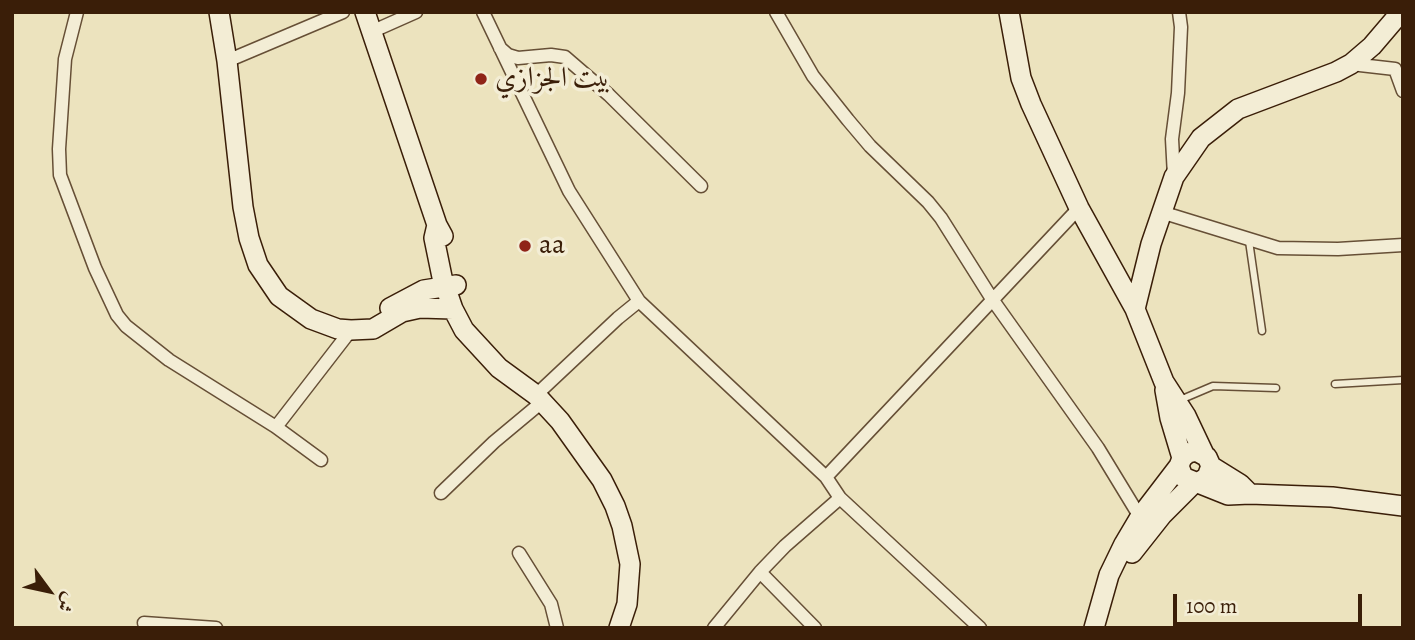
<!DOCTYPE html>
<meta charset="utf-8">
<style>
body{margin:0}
#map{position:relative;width:1415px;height:640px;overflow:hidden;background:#ece3be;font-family:Alegreya,Amiri,serif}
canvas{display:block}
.frame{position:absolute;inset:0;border:14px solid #3a1e08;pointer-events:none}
.north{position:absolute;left:14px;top:556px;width:70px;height:70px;-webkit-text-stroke:5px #f3edd5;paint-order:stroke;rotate:123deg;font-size:19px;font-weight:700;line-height:28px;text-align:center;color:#3a1e08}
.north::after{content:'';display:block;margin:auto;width:24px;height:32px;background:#3a1e08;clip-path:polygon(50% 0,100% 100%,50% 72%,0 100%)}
.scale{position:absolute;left:1173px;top:594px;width:189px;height:32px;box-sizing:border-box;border:4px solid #3a1e08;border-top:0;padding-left:9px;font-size:21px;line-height:24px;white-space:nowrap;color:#3a1e08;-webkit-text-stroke:5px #f3edd5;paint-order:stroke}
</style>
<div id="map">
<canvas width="1415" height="640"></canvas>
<div class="frame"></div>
<div class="north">ش</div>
<div class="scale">100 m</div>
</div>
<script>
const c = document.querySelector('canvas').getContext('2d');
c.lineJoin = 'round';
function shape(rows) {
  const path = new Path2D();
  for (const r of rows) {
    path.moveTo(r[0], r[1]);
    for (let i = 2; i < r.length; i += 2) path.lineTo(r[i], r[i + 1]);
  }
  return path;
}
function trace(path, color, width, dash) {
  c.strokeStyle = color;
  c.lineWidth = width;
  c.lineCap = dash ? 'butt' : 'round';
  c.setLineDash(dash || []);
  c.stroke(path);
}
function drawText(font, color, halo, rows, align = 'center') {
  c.font = font + ' Alegreya,Amiri,serif';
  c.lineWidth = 7;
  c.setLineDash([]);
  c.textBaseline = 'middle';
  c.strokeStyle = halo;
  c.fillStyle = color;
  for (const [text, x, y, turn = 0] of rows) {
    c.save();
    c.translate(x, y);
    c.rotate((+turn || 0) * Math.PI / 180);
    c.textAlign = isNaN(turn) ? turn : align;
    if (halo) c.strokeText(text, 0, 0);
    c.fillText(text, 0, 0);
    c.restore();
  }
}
const lane = shape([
 [1249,241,1262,331],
 [1335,384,1403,380],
 [1180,400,1213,386,1276,388]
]);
const street = shape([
 [77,12,65,59,59,149,60,175,95,268,117,315,126,326,169,360,276,427,321,460],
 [483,12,569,191,639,301,826,477,840,498,980,628],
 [776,12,813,76,848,120,870,146,928,202,941,218,992,299,1098,448,1140,517],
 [371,32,416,12],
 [500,48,508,55,518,58,551,55,565,57,609,95,701,186],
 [227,61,343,12],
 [1351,64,1395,69,1403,91],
 [1174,176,1172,139,1178,93,1181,27,1179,12],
 [1161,212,1278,248,1338,249,1403,245],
 [536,395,618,318,639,301],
 [276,427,351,330],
 [826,477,1079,208],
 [441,493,494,442,542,402],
 [519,553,551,604,557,628],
 [760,572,815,628],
 [144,623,216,628],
 [714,628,760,572,785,546,840,498]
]);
const secondary = shape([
 [219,12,227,61,243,207,249,238,258,265,279,296,311,319,338,329,351,330,373,329,402,312,420,308,453,309],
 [365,12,437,225,443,236],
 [1009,12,1021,78,1031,104,1079,208,1135,309,1164,382,1186,416,1204,454],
 [437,225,434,238,442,277,453,309,464,330,499,368,536,395,560,421,602,480,615,506,622,526,630,564,627,604,619,628],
 [390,308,424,290,456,285],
 [1135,309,1151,244,1174,177,1201,138,1238,109,1336,72,1351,64,1372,46,1401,12],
 [1165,390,1170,418,1182,458],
 [1211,466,1240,484,1250,494],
 [1198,483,1207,477,1211,466,1207,457,1196,451,1188,453,1182,458,1179,466,1183,477,1228,495,1250,494,1332,497,1403,506],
 [1132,553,1162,515,1194,483],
 [1094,628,1109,575,1124,544,1140,517,1179,466]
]);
const markers = [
 [481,79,7,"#8f2418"],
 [525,246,7,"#8f2418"]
];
const poiNames = [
 ["بيت الجزازي",495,79],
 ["aa",539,246]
];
trace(lane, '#664f36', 9);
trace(street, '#664f36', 15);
trace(secondary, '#3a1e08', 22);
trace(lane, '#f3edd5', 6);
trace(street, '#f3edd5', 12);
trace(secondary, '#f3edd5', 19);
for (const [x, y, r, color] of markers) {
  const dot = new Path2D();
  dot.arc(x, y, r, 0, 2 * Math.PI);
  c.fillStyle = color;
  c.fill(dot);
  trace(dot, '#f3edd5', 2.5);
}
drawText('28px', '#3a1e08', '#f3edd5', poiNames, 'left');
</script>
